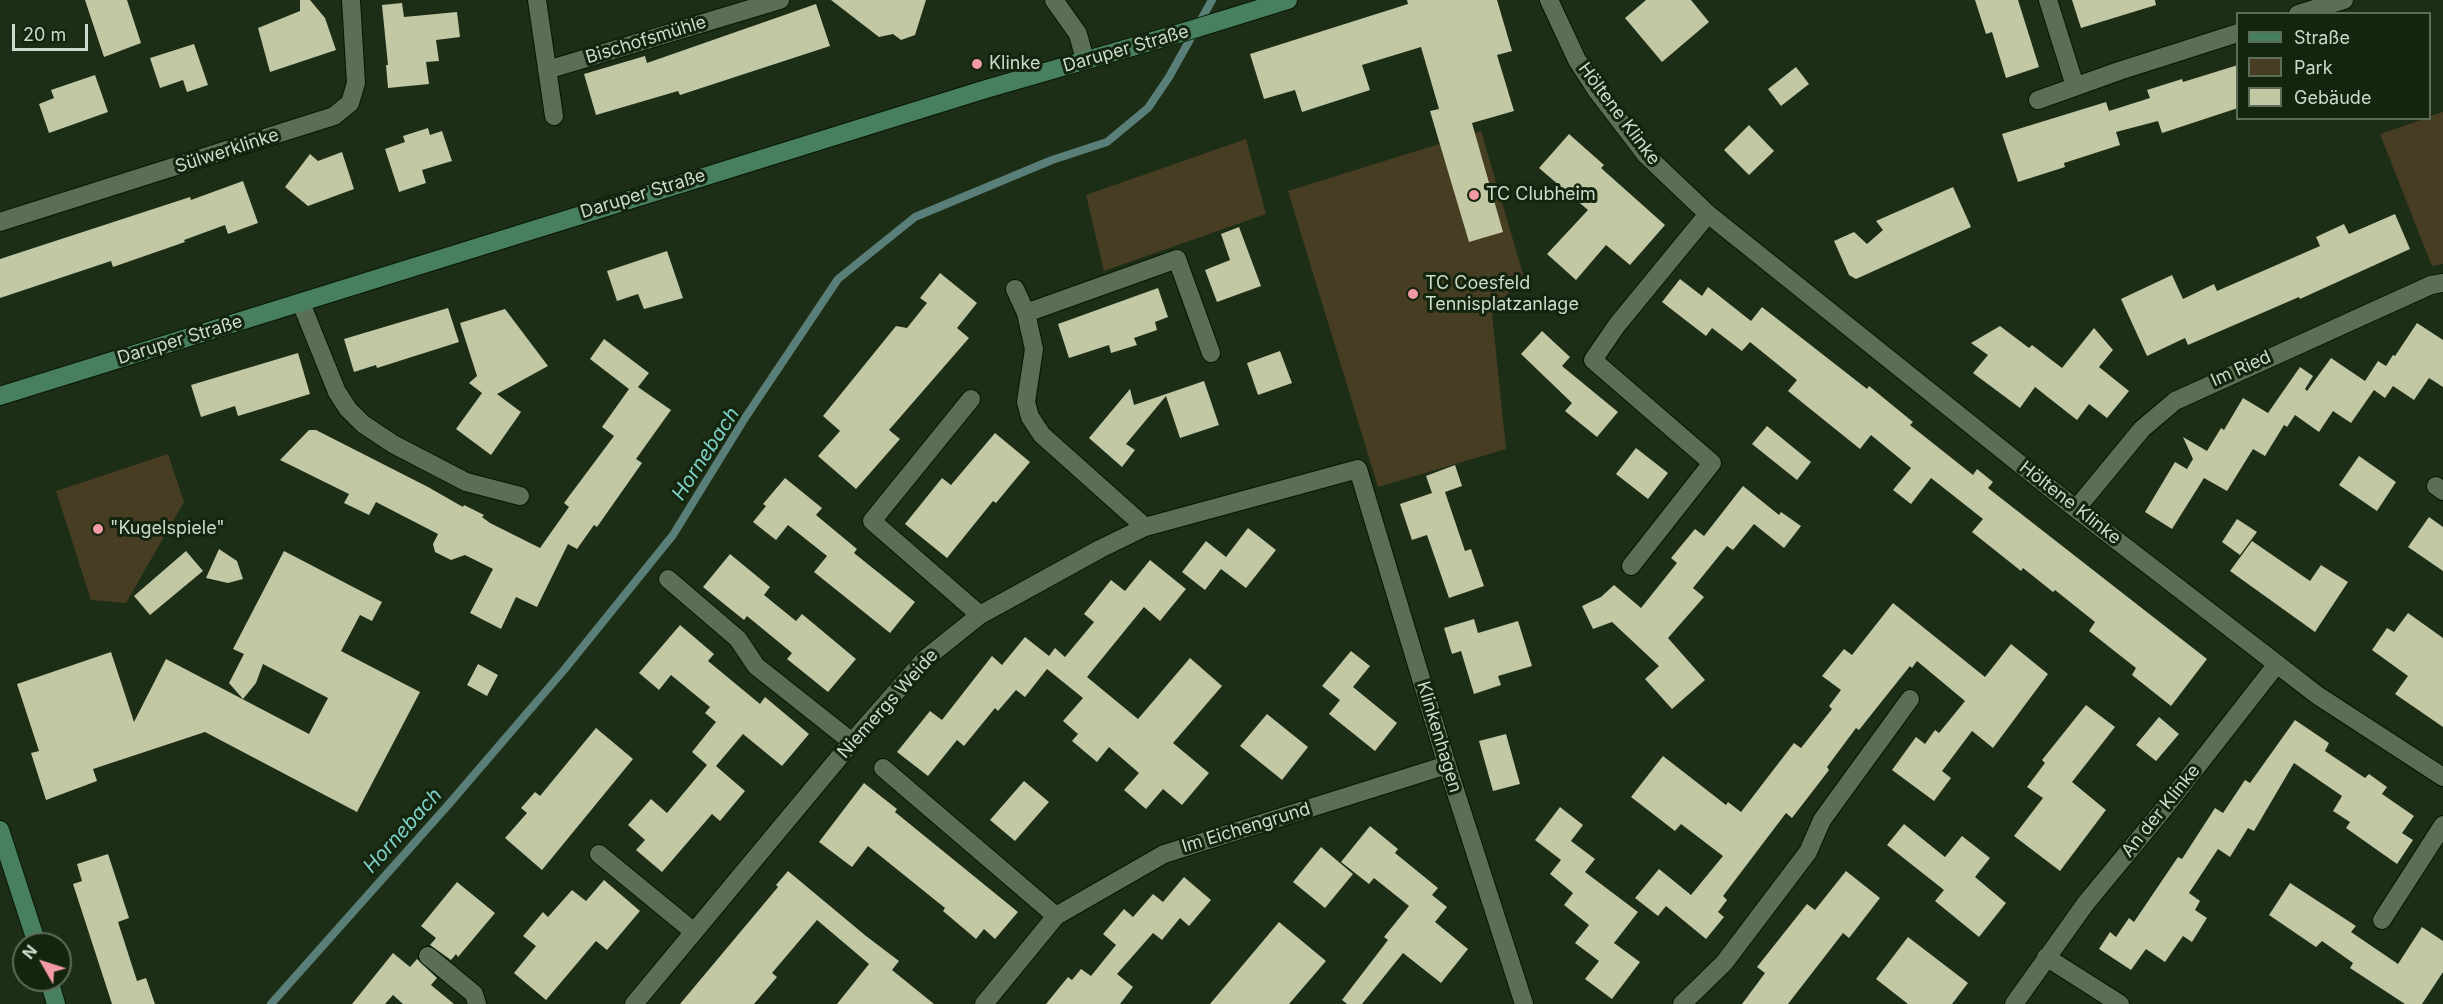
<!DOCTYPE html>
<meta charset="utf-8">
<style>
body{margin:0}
#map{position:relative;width:2443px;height:1004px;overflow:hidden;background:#1d2e17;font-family:Inter,sans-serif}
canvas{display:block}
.legend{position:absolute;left:2236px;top:12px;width:195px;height:108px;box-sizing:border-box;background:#13250d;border:2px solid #5e6d59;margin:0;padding:8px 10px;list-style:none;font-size:18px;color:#cedacb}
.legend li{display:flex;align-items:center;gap:12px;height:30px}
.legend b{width:30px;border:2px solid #5e6d59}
.north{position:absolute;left:12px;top:932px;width:60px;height:60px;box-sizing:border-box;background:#13250d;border:2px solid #5e6d59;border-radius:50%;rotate:309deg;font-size:16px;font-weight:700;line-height:24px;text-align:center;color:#cedacb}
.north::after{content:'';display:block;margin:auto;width:21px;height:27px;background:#f49aa3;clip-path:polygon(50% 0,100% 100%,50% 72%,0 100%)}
.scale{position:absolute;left:12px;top:24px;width:76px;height:27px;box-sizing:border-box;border:3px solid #cedacb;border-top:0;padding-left:8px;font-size:18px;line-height:21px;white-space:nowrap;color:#cedacb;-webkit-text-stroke:4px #13250d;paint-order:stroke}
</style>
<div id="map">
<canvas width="2443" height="1004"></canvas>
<ul class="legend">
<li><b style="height:8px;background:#48805f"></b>Straße</li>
<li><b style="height:16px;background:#473d23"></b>Park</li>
<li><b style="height:16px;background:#c2c7a4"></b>Gebäude</li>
</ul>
<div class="north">N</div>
<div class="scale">20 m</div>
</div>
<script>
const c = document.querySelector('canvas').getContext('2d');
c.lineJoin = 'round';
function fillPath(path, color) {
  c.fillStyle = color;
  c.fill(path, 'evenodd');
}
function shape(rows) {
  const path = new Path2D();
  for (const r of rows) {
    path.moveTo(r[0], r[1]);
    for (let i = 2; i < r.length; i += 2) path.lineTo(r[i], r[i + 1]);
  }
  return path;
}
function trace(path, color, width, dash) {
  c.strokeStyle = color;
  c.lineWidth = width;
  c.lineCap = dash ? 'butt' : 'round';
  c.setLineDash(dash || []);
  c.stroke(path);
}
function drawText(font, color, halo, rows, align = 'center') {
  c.font = font + ' Inter,sans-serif';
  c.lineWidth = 6;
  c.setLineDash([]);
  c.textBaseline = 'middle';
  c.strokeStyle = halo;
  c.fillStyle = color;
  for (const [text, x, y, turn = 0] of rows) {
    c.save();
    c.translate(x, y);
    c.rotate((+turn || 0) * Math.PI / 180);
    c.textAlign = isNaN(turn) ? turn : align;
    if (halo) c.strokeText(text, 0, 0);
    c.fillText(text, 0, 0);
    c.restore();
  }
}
const green = shape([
 [2443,112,2443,264,2432,266,2380,134,2424,119,2430,118,2430,116],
 [1481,131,1523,274,1492,314,1506,449,1378,487,1288,191],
 [1246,139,1266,214,1104,271,1086,195],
 [168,454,184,502,126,603,91,600,56,491]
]);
const stream = shape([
 [271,1004,449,804,564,670,673,535,745,418,838,279,915,217,1052,160,1107,142,1148,108,1169,77,1212,0]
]);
const building = shape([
 [85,0,127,0,141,43,104,57],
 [300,0,310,0,325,18,336,50,270,72,258,28,300,11],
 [831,0,926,0,915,35,901,40,893,34,879,37],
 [1407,0,1497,0,1512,51,1497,55,1514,111,1472,123,1503,232,1469,242,1430,111,1439,109,1421,47,1362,65,1370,90,1302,112,1295,90,1264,99,1250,54,1408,4],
 [1646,0,1691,0,1709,22,1662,62,1625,18],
 [1975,0,2018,0,2039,67,2006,78,1992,32,1986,34],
 [2072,0,2155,0,2156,5,2081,28],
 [402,3,404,17,457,12,460,37,436,40,439,61,426,62,429,84,388,88,386,65,388,65,382,5],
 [816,4,830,46,680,95,678,91,596,115,584,74,645,56,647,63],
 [194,44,208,85,187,92,183,80,160,88,150,58],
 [2238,65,2238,108,2162,133,2158,121,2116,132,2120,145,2064,163,2065,167,2018,182,2002,134,2106,102,2109,111,2150,98,2147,90,2182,79,2183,82],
 [1796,67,1809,84,1781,106,1768,89],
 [95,75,108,112,49,133,39,104,54,98,51,90],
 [1749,125,1774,151,1749,175,1724,150],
 [428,128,430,135,442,131,452,161,422,170,426,183,399,192,385,149,405,142,403,136],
 [1569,134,1604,165,1601,168,1665,225,1630,265,1606,245,1576,280,1547,254,1588,210,1539,168],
 [342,152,354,189,308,206,285,187,310,154,318,161],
 [243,181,258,223,228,234,225,225,184,240,185,242,113,267,111,261,0,298,0,259,190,197,191,200],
 [1953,187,1971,227,1856,279,1849,275,1834,241,1854,232,1867,244,1883,230,1876,221],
 [2395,214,2410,249,2300,299,2299,297,2188,345,2185,338,2147,356,2121,299,2172,275,2183,299,2214,284,2217,291,2320,246,2316,237,2344,224,2349,234],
 [1239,227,1261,286,1217,302,1205,270,1230,260,1221,234],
 [667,251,683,298,644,309,638,294,617,301,607,271],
 [940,273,977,303,957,328,969,338,889,430,900,439,856,489,818,456,840,431,823,416,896,326,907,328,927,303,920,298],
 [1680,279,1702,296,1708,287,1751,321,1762,307,1867,389,1869,386,1913,422,1910,425,1973,475,1977,469,1993,482,1988,488,2207,659,2171,706,2132,675,2136,668,2089,631,2095,622,2055,590,2053,592,2023,568,2021,571,1972,532,1983,519,1931,478,1911,504,1893,490,1911,468,1871,435,1860,449,1788,391,1797,380,1750,342,1742,351,1712,328,1706,336,1662,302],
 [1158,288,1168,317,1155,322,1157,330,1134,338,1137,345,1111,353,1109,345,1069,358,1058,324],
 [448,308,459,342,377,368,376,365,354,372,344,339],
 [505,309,548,366,497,394,521,412,491,455,456,429,482,393,469,383,477,376,460,323],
 [2417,323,2443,340,2443,387,2429,378,2414,400,2393,386,2385,398,2374,390,2351,423,2333,411,2319,432,2295,415,2287,427,2284,425,2265,456,2253,449,2227,491,2204,478,2172,529,2145,512,2175,462,2187,469,2193,459,2183,437,2207,451,2221,428,2224,430,2243,398,2268,413,2300,367,2313,376,2305,389,2307,391,2331,358,2365,381,2378,361,2386,366,2393,355,2395,356],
 [2000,326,2029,348,2032,345,2062,368,2094,328,2113,350,2099,367,2129,391,2107,418,2089,404,2077,420,2035,387,2020,408,1973,373,1988,355,1971,343],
 [1542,331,1570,357,1562,366,1618,412,1597,437,1565,411,1572,403,1521,354],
 [604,339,649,373,638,387,671,410,636,459,642,463,597,527,594,525,577,549,568,544,537,607,516,597,501,629,470,613,493,569,465,555,451,560,435,552,433,544,438,534,376,502,369,515,344,503,349,494,280,460,309,430,316,430,428,487,463,507,464,505,484,515,482,517,490,523,540,548,569,507,564,503,614,436,602,427,629,389,590,359],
 [1280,351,1292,383,1258,395,1247,363],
 [298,353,310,394,238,416,235,406,201,417,191,385],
 [1204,381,1219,425,1180,438,1166,396,1126,444,1135,450,1122,467,1089,438,1130,389,1134,405],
 [1767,426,1811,462,1797,480,1752,444],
 [995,433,1030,462,996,503,993,501,947,558,905,524,942,478,951,485],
 [1636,448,1668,473,1648,499,1616,474],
 [2359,456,2396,482,2377,511,2339,485],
 [1455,465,1462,486,1445,492,1465,551,1471,549,1484,586,1449,598,1427,535,1412,540,1400,504,1432,493,1426,476],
 [785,478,822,508,816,515,857,549,854,553,915,602,890,633,814,572,827,556,788,525,776,540,753,522,766,506,763,504],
 [1743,486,1779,515,1781,512,1801,526,1784,548,1754,524,1733,550,1727,546,1693,588,1704,597,1668,638,1705,680,1672,709,1645,679,1659,666,1612,622,1593,629,1582,606,1601,597,1614,585,1641,608,1677,563,1671,558,1695,529,1704,536],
 [2429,517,2443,527,2443,571,2408,547],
 [2237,519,2257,532,2240,555,2222,542],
 [1248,528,1276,550,1246,588,1221,569,1205,590,1182,572,1206,541,1226,557],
 [2252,541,2310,581,2321,565,2348,582,2315,632,2230,571],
 [219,549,237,561,243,579,228,583,206,578],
 [186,551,203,571,150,615,134,596],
 [284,551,382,602,372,621,360,615,341,651,420,692,357,812,205,732,93,769,97,781,46,800,31,753,39,751,17,684,111,652,134,722,166,659,309,734,328,698,263,664,256,683,243,699,229,683,244,654,233,649],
 [730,554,770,587,764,595,796,621,802,614,856,659,828,692,787,659,792,653,747,616,744,620,703,587],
 [1150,560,1186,589,1160,621,1144,607,1087,677,1138,719,1190,658,1222,686,1173,743,1209,773,1182,805,1163,789,1146,809,1124,790,1139,773,1109,747,1097,762,1072,741,1078,734,1063,721,1083,698,1047,669,1025,697,1016,690,998,711,995,708,964,746,957,740,928,776,897,752,930,711,942,720,992,656,1002,665,1025,637,1049,656,1055,648,1065,657,1094,622,1084,614,1111,580,1125,591],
 [1893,603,1985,677,2011,644,2048,674,1993,748,1972,731,1942,771,1951,778,1934,801,1892,770,1916,737,1925,744,1935,730,1939,733,1965,701,1917,661,1912,668,1910,666,1859,730,1856,728,1827,767,1829,770,1792,818,1786,813,1723,896,1727,900,1718,912,1724,917,1706,939,1666,906,1658,916,1635,898,1659,869,1691,895,1723,856,1681,824,1675,831,1631,797,1663,756,1726,805,1728,802,1741,812,1794,743,1801,748,1832,709,1829,706,1841,690,1822,676,1844,649,1852,655],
 [2408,613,2443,638,2443,727,2395,694,2408,676,2372,650,2387,628,2394,632],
 [1474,619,1478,633,1518,621,1532,666,1498,676,1501,685,1474,694,1461,651,1452,654,1444,628],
 [680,625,714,654,708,661,760,704,765,697,809,734,782,766,743,734,716,766,745,791,720,821,712,814,662,872,636,850,645,840,628,825,651,799,667,813,707,765,692,752,716,722,705,713,710,707,671,675,659,690,639,673],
 [1351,651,1370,666,1353,687,1397,723,1375,751,1329,714,1340,700,1322,686],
 [478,664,498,675,487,696,467,685],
 [2086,705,2115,727,2072,782,2106,810,2060,871,2014,836,2043,798,2027,787,2045,763,2042,760],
 [1267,714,1308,747,1282,780,1240,746],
 [2159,717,2179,734,2156,761,2136,745],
 [2295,720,2329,743,2325,751,2365,778,2369,774,2387,787,2382,794,2414,816,2402,833,2413,840,2397,864,2346,828,2350,822,2333,811,2342,796,2294,763,2254,831,2248,828,2230,857,2218,849,2189,893,2200,901,2195,910,2207,918,2192,942,2183,936,2165,962,2146,949,2131,970,2099,949,2110,932,2116,937,2129,918,2134,922,2178,857,2182,859,2215,808,2223,813,2245,780,2250,783],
 [596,728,633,759,542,870,505,838,527,813,521,808,535,792,540,796],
 [1506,734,1520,784,1493,791,1479,741],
 [1024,781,1049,802,1015,841,990,820],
 [864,783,897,809,895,812,1018,912,995,939,984,929,976,939,943,911,945,908,868,846,852,867,819,842],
 [1560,807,1583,825,1571,841,1595,859,1585,872,1638,912,1614,943,1640,962,1612,999,1585,979,1599,961,1575,943,1589,925,1564,905,1573,893,1550,874,1561,860,1535,840],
 [1904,824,1945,857,1962,836,1990,858,1975,877,2006,903,1979,937,1935,901,1944,890,1887,845],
 [1370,826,1398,849,1395,853,1438,888,1432,895,1447,907,1435,922,1468,949,1441,983,1403,953,1362,1004,1347,1004,1342,1000,1388,940,1384,937,1409,906,1374,878,1369,884,1341,862],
 [1321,847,1353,874,1325,908,1293,882],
 [108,854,129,918,118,922,137,981,146,978,155,1004,112,1004,73,884,82,881,77,864],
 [788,871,866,936,899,961,892,970,934,1004,837,1004,869,964,817,920,772,973,777,977,754,1004,680,1004,778,887,776,885],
 [1846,871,1880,898,1849,938,1843,933,1788,1004,1742,1004,1765,973,1757,967,1807,904,1815,910],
 [1184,877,1211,900,1189,926,1180,918,1162,940,1153,933,1117,974,1133,987,1120,1004,1046,1004,1068,977,1072,980,1081,969,1091,976,1116,945,1103,934,1124,909,1133,917,1153,894,1163,902],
 [604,880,640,911,607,950,596,941,546,1000,514,973,536,946,523,936,543,912,548,917,572,890,586,901],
 [457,882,495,913,458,957,456,954,451,960,430,945,436,938,421,926],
 [2290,883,2356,926,2351,932,2398,964,2422,927,2443,941,2443,972,2422,1004,2405,1004,2350,968,2353,963,2322,941,2316,947,2269,915],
 [1279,922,1326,961,1289,1004,1210,1004],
 [1908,937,1968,983,1952,1004,1908,1004,1876,979],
 [393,953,410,967,417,959,437,978,431,985,454,1004,403,1004,393,995,385,1004,352,1004]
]);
const street = shape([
 [537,0,554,116],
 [1054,0,1078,34,1085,60],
 [1549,0,1577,60,1597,91,1646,155,1708,214,2076,509,2277,664,2317,695,2443,777],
 [2048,0,2075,86],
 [2298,14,2344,0],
 [547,70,780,0],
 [2038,100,2119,71,2238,33],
 [0,222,334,116,350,103,356,83,351,0],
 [1015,289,1026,313,1034,349,1026,402,1030,417,1042,435,1145,527],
 [301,303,337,392,348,409,363,424,393,444,466,482,520,496],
 [1026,313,1177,259,1211,353],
 [971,399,872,521,980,615],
 [2436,486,2443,491],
 [2076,509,2142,429,2175,401,2431,285,2443,283],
 [1631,566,1712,463,1593,360,1617,325,1708,214],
 [668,579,738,639,756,666,852,742],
 [883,768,1056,916],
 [599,854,694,932],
 [2382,920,2443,825],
 [428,956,474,994,477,1004],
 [2046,957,2120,1004],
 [634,1004,852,742,925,659,980,615,1100,549,1145,527,1358,469,1447,765,1524,1004],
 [984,1004,1056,916,1164,854,1447,765],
 [1682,1004,1724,963,1808,852,1822,820,1910,699],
 [2014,1004,2086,903,2163,810,2277,664]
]);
const secondary = shape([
 [0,396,986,89,1184,32,1288,0],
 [0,830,37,944],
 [49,980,56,1004]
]);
const markers = [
 [977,64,6,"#f49aa3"],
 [1474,195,6,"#f49aa3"],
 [1413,294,6,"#f49aa3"],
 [98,529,6,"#f49aa3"]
];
const streetNames = [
 ["Bischofsmühle",646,40,-17],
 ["Daruper Straße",1126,49,-16],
 ["Höltene Klinke",1619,114,53],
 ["Sülwerklinke",227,151,-18],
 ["Daruper Straße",643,194,-17],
 ["Daruper Straße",180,340,-17],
 ["Im Ried",2241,369,-24],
 ["Höltene Klinke",2070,503,38],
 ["Niemergs Weide",888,704,-48],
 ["Klinkenhagen",1439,737,73],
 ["An der Klinke",2161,811,-51],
 ["Im Eichengrund",1246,828,-17]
];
const poiNames = [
 ["Klinke",989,64],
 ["TC Clubheim",1486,195],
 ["TC Coesfeld",1425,284],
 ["Tennisplatzanlage",1425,305],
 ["\"Kugelspiele\"",110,529]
];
const waterNames = [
 ["Hornebach",706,454,-57],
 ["Hornebach",403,831,-48]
];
fillPath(green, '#473d23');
trace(stream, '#5a7f78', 8);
fillPath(building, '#c2c7a4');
trace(street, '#061602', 20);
trace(secondary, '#061602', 20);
trace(street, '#5b6f54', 18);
trace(secondary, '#48805f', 18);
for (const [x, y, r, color] of markers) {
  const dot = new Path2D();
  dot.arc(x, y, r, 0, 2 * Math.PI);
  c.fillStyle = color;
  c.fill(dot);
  trace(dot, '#13250d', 2);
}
drawText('18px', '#cedacb', '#13250d', streetNames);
drawText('18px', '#cedacb', '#13250d', poiNames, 'left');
drawText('italic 20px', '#7ed1c9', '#13250d', waterNames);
</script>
